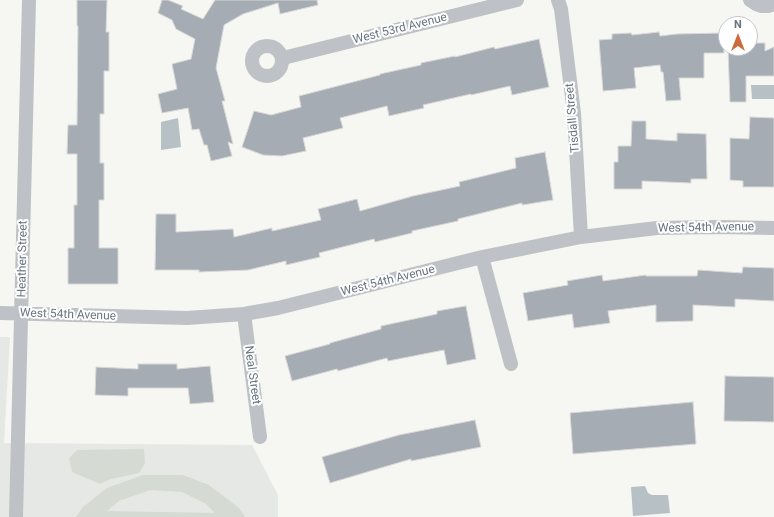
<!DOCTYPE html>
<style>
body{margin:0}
#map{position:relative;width:774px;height:517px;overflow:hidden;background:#f6f6f3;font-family:Roboto,sans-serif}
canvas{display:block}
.north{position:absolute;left:718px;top:16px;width:40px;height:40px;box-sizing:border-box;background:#fff;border:1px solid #c3c7cd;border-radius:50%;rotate:0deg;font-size:11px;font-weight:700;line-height:16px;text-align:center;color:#687481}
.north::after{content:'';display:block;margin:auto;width:14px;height:18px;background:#cf693a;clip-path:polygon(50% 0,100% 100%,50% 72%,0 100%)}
</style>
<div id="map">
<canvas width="774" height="517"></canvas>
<div class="north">N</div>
</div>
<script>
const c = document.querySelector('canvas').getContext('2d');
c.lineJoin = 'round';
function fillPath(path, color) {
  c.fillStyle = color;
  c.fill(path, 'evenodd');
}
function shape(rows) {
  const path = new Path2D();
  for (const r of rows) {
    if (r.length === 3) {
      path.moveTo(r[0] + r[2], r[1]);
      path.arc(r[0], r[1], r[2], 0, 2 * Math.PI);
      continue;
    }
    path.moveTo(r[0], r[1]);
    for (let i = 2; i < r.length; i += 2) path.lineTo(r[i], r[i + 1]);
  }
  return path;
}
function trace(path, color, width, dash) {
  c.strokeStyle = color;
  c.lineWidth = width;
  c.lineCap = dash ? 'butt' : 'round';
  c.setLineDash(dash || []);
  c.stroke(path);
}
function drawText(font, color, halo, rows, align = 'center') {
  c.font = font + ' Roboto,sans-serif';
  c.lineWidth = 4;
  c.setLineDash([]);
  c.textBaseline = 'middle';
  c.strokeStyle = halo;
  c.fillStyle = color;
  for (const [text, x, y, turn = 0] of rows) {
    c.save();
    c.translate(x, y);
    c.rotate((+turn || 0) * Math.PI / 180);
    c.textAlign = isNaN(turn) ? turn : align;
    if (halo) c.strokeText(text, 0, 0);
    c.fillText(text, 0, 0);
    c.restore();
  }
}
const built = shape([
 [0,337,10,337,4,443,252,445,278,495,278,517,0,517]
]);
const green = shape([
 [144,449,145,463,139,473,121,477,111,479,100,484,72,472,69,458,77,450],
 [143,475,183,475,209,485,239,508,245,517,76,517,83,507,107,488],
 [150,490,182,492,206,504,215,513,107,511,119,501]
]);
const water = shape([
 [751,85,774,85,774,99,752,99],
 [178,118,181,147,161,150,161,122],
 [645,486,648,493,652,495,668,495,670,513,633,516,631,487]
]);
const building = shape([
 [77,0,107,0,106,32,109,32,109,71,104,71,104,114,100,114,100,163,104,163,104,200,99,200,99,248,118,248,118,284,68,284,68,248,74,248,74,205,77,205,77,154,67,154,68,125,77,125,78,26,77,26,77,0],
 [162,0,168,0,183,6,181,9,203,19,215,0,317,0,318,5,280,14,278,3,243,14,224,25,216,68,225,101,222,101,233,144,228,142,232,156,211,161,207,145,204,145,199,129,192,130,188,108,162,113,158,94,177,89,172,64,191,59,195,39,176,29,172,20,158,13,162,0],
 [659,32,660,36,677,34,723,33,724,53,704,53,704,78,679,78,681,100,666,101,663,72,661,72,660,65,634,68,636,88,603,91,599,40,612,39,612,34,631,33,632,35,659,32],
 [539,39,549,87,512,95,510,86,471,95,471,94,423,105,424,108,389,116,387,106,340,118,343,128,303,138,306,151,282,156,263,155,242,147,254,111,271,115,301,107,299,96,380,75,380,74,421,65,421,63,455,56,455,57,494,47,495,49,539,39],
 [750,43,765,43,765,51,774,47,774,76,746,76,746,102,730,102,728,48,750,48,750,43],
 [750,117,774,118,774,187,743,187,743,181,730,180,730,138,749,139,750,117],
 [632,121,646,121,646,139,677,141,677,133,706,134,707,179,691,179,691,183,642,181,642,189,614,189,614,162,618,162,618,146,631,146,632,121],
 [545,152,553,200,522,205,522,203,458,219,458,221,412,231,412,233,375,242,374,239,319,253,320,257,286,265,286,261,248,270,199,272,199,270,155,270,156,214,176,214,176,232,233,229,234,237,272,228,272,231,321,220,318,209,357,199,360,211,413,196,460,186,459,182,516,168,515,158,545,152],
 [743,267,774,268,774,301,735,299,735,307,693,305,693,321,656,322,656,305,608,311,610,323,574,328,572,314,528,321,523,293,568,285,567,281,602,275,603,281,646,275,646,276,697,276,698,270,742,273,743,267],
 [466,306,476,359,447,365,444,350,388,361,387,358,338,371,337,369,292,381,285,356,330,344,330,343,381,329,381,326,437,314,437,311,466,306],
 [138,364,177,364,177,369,210,366,214,402,190,404,188,388,128,388,128,396,95,395,96,367,138,369,138,364],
 [725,376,774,377,774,422,724,421,725,376],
 [693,402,696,444,573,454,570,413,693,402],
 [475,420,481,447,411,461,411,459,330,483,322,457,399,435,475,420]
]);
const street = shape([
 [558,0,561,9,574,113,581,237],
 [750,0,756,4,762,6,768,6,774,4],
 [267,61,15],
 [283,58,517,0],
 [482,257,511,364],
 [0,313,187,318,244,314,278,308,482,257,581,237,657,228,717,227,774,228],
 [244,314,260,437],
 [16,517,29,0]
]);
const streetNames = [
 ["West 53rd Avenue",400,29,-14],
 ["Tisdall Street",573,118,-95],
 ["West 54th Avenue",706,228,-1],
 ["Heather Street",23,259,-89],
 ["West 54th Avenue",388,281,-14],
 ["West 54th Avenue",68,315,2],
 ["Neal Street",252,375,82]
];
fillPath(built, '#e6e8e6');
fillPath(green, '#d5dad3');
fillPath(water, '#b7c0c5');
fillPath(building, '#a6acb3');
trace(building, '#d7d7d6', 1);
trace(street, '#bec1c5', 14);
drawText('12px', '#687481', '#fff', streetNames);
</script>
